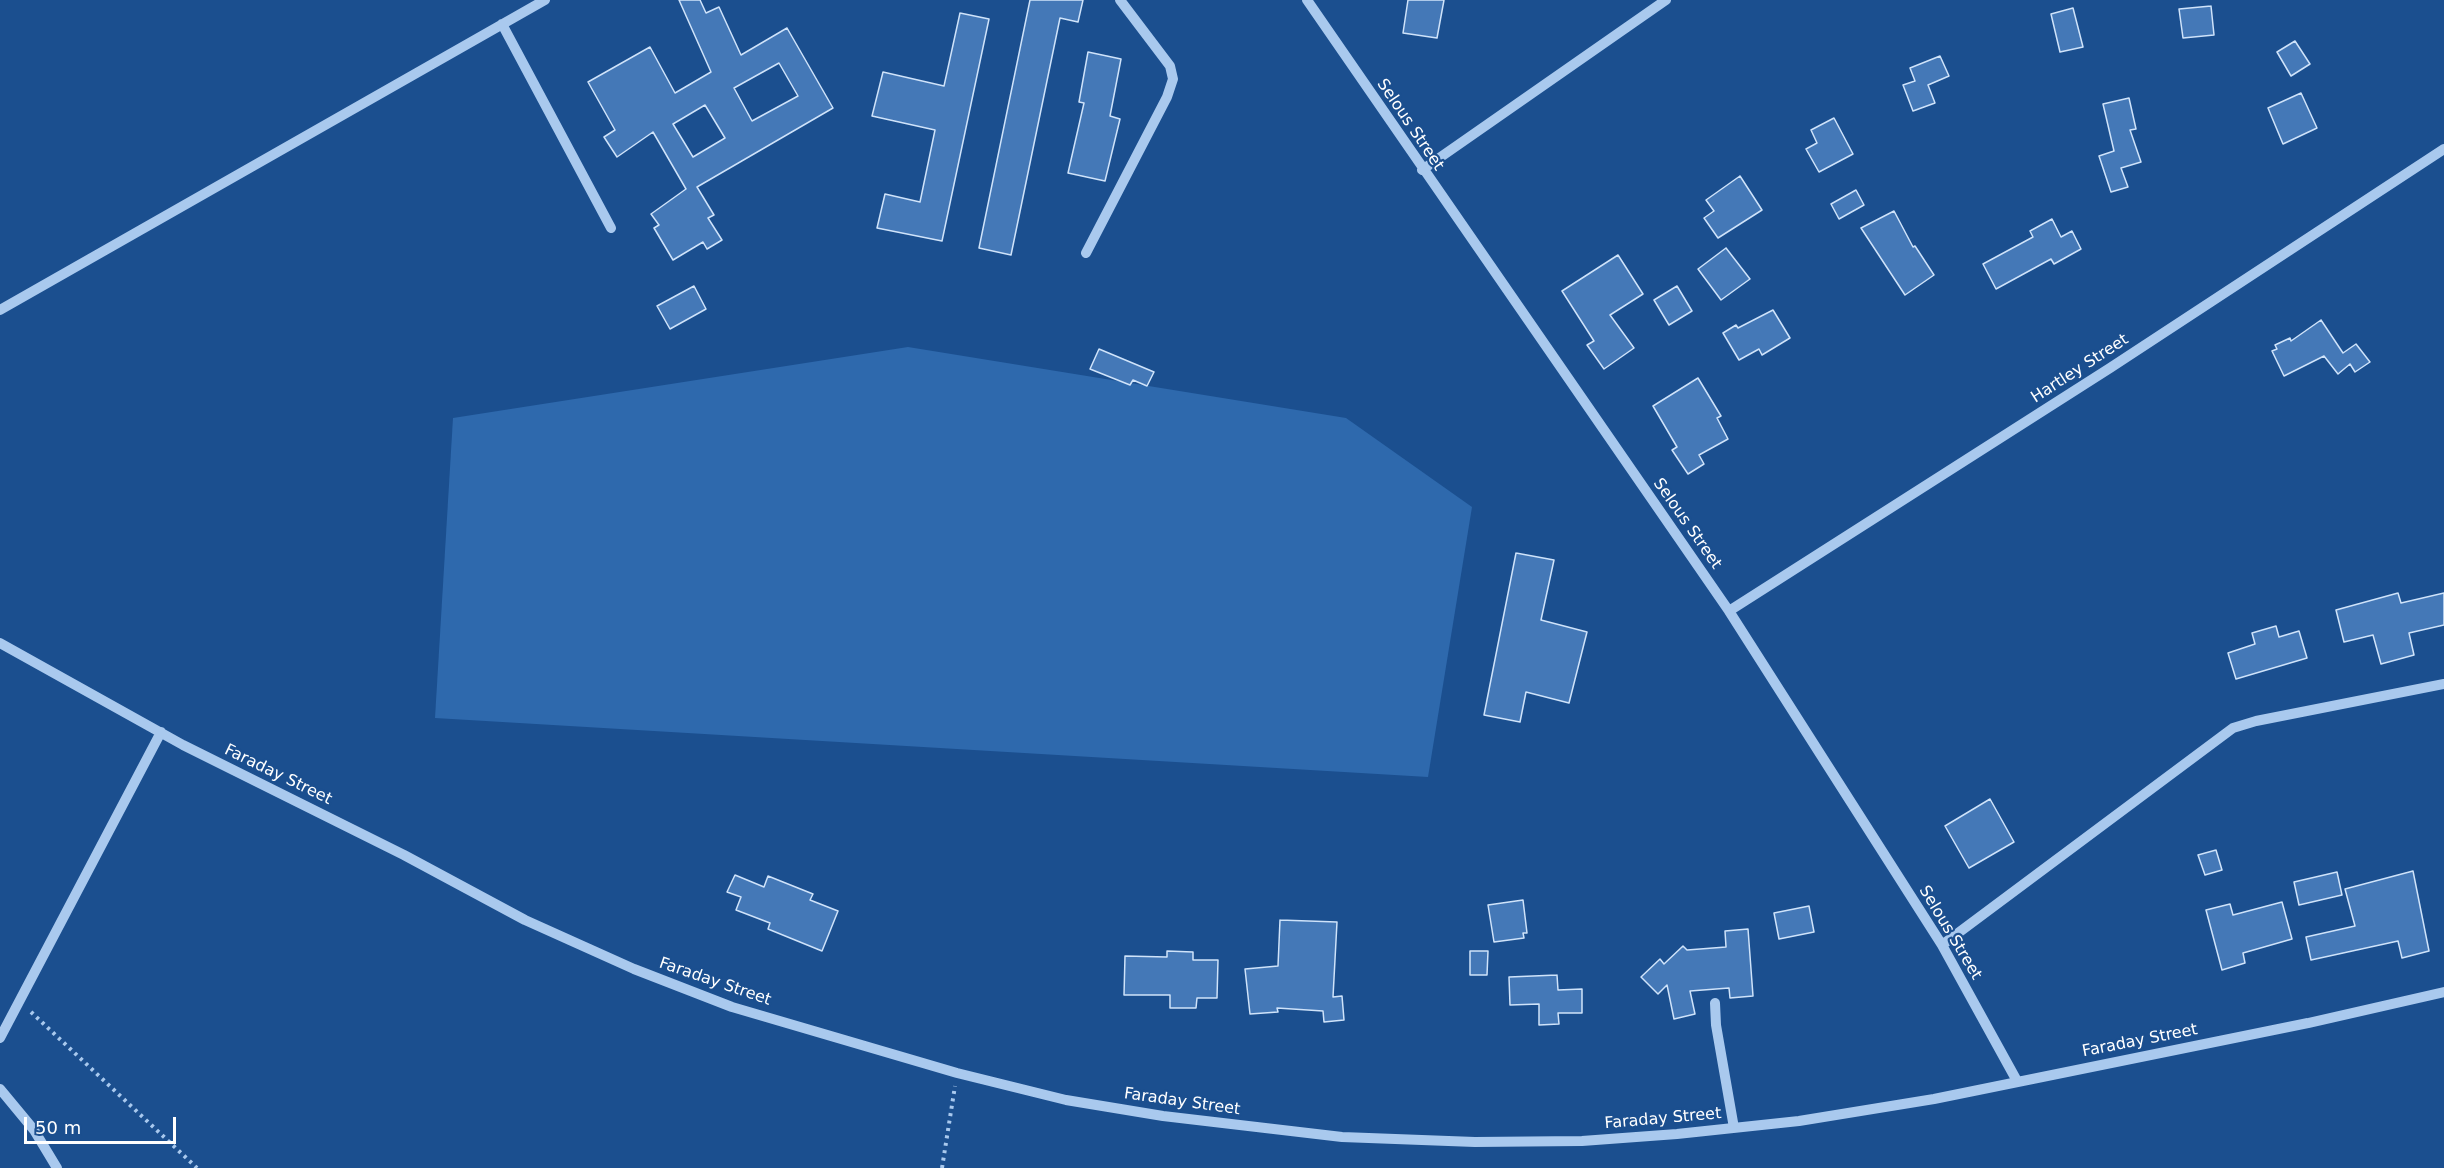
<!DOCTYPE html>
<style>
body{margin:0}
#map{position:relative;width:2444px;height:1168px;overflow:hidden;background:#1b4f8f;font-family:"DejaVu Sans",sans-serif}
canvas{display:block}
.scale{position:absolute;left:24px;top:1117px;width:152px;height:27px;box-sizing:border-box;border:3px solid #fff;border-top:0;padding-left:8px;font-size:18px;line-height:21px;white-space:nowrap;color:#fff;-webkit-text-stroke:4px #1b4f8f;paint-order:stroke}
</style>
<div id="map">
<canvas width="2444" height="1168"></canvas>
<div class="scale">50 m</div>
</div>
<script>
const c = document.querySelector('canvas').getContext('2d');
c.lineJoin = 'round';
function fillPath(path, color) {
  c.fillStyle = color;
  c.fill(path, 'evenodd');
}
function shape(rows) {
  const path = new Path2D();
  for (const r of rows) {
    path.moveTo(r[0], r[1]);
    for (let i = 2; i < r.length; i += 2) path.lineTo(r[i], r[i + 1]);
  }
  return path;
}
function trace(path, color, width, dash) {
  c.strokeStyle = color;
  c.lineWidth = width;
  c.lineCap = dash ? 'butt' : 'round';
  c.setLineDash(dash || []);
  c.stroke(path);
}
function drawText(font, color, halo, rows, align = 'center') {
  c.font = font + ' "DejaVu Sans",sans-serif';
  c.lineWidth = 4.5;
  c.setLineDash([]);
  c.textBaseline = 'middle';
  c.strokeStyle = halo;
  c.fillStyle = color;
  for (const [text, x, y, turn = 0] of rows) {
    c.save();
    c.translate(x, y);
    c.rotate((+turn || 0) * Math.PI / 180);
    c.textAlign = isNaN(turn) ? turn : align;
    if (halo) c.strokeText(text, 0, 0);
    c.fillText(text, 0, 0);
    c.restore();
  }
}
const green = shape([
 [908,347,1346,418,1472,507,1428,777,435,718,453,418]
]);
const building = shape([
 [679,0,700,0,706,13,719,7,741,55,787,28,833,108,697,187,714,215,708,218,722,240,707,249,703,242,673,260,654,228,659,225,651,214,686,189,653,132,617,157,604,137,615,130,588,82,650,47,675,93,711,72,679,0],
 [779,63,798,96,752,121,734,88,779,63],
 [705,105,725,138,693,157,673,124,705,105],
 [1030,0,1083,0,1078,22,1060,18,1011,255,979,248,1030,0],
 [1408,0,1444,0,1437,38,1403,33,1408,0],
 [2211,6,2214,35,2183,38,2179,9,2211,6],
 [2073,8,2083,47,2060,52,2051,14,2073,8],
 [960,13,989,19,942,241,877,228,885,194,920,202,935,130,872,116,883,72,944,86,960,13],
 [2295,41,2310,64,2291,76,2277,52,2295,41],
 [1088,52,1121,59,1110,116,1120,119,1105,181,1068,173,1084,103,1079,102,1088,52],
 [1940,56,1949,76,1928,85,1935,103,1913,111,1903,85,1915,81,1910,68,1940,56],
 [2301,93,2317,128,2283,144,2268,108,2301,93],
 [2129,98,2136,129,2130,130,2141,162,2121,168,2128,187,2111,192,2099,156,2114,151,2103,104,2129,98],
 [1834,118,1853,154,1819,172,1806,149,1817,143,1811,130,1834,118],
 [1740,176,1762,210,1718,238,1704,218,1714,211,1706,200,1740,176],
 [1856,190,1864,205,1839,219,1831,204,1856,190],
 [1894,211,1913,247,1915,246,1934,275,1905,295,1861,228,1894,211],
 [2052,219,2061,237,2072,231,2081,249,2054,264,2051,259,1996,289,1983,264,2033,237,2030,231,2052,219],
 [1726,248,1750,279,1721,300,1698,269,1726,248],
 [1618,255,1643,294,1610,315,1634,348,1604,369,1587,345,1594,341,1562,291,1618,255],
 [694,286,706,309,670,329,657,306,694,286],
 [1677,286,1692,311,1669,325,1654,300,1677,286],
 [1773,310,1790,338,1762,355,1759,349,1739,360,1723,333,1736,325,1738,328,1773,310],
 [2321,320,2343,353,2356,344,2370,362,2355,372,2350,364,2338,374,2324,356,2284,376,2272,351,2277,349,2275,345,2290,338,2291,341,2321,320],
 [1099,349,1154,372,1147,386,1133,380,1130,385,1090,369,1099,349],
 [1698,378,1721,416,1717,418,1728,439,1699,455,1704,464,1688,474,1672,450,1677,447,1653,406,1698,378],
 [1516,553,1554,560,1541,620,1587,632,1569,703,1526,692,1520,722,1484,715,1516,553],
 [2398,593,2401,603,2444,593,2444,625,2409,633,2414,655,2381,664,2373,635,2344,642,2336,610,2398,593],
 [2276,626,2279,637,2299,631,2307,658,2236,679,2228,653,2255,644,2252,633,2276,626],
 [1990,799,2014,842,1969,868,1945,826,1990,799],
 [2216,850,2222,870,2205,875,2198,855,2216,850],
 [2413,871,2429,951,2402,958,2398,941,2311,960,2306,937,2355,926,2345,889,2413,871],
 [2337,872,2342,895,2299,905,2294,882,2337,872],
 [735,875,764,887,768,876,813,894,810,900,838,911,822,951,768,929,770,923,736,910,741,897,727,892,735,875],
 [1523,900,1527,933,1523,933,1524,938,1494,942,1488,905,1523,900],
 [2282,902,2292,939,2243,953,2245,963,2222,970,2206,910,2230,904,2233,915,2282,902],
 [1809,906,1814,932,1779,939,1774,913,1809,906],
 [1280,920,1337,922,1333,997,1342,996,1344,1020,1324,1022,1323,1011,1277,1008,1278,1012,1250,1014,1245,969,1278,966,1280,920],
 [1748,929,1753,996,1730,998,1729,988,1690,991,1695,1014,1674,1019,1667,985,1658,994,1641,977,1660,959,1664,964,1683,946,1687,950,1726,947,1725,931,1748,929],
 [1167,951,1193,952,1193,960,1218,960,1217,998,1197,998,1196,1008,1170,1008,1170,995,1124,995,1125,956,1167,957,1167,951],
 [1470,951,1488,951,1487,975,1470,975,1470,951],
 [1557,975,1558,990,1582,989,1582,1013,1558,1013,1559,1024,1539,1025,1539,1004,1510,1005,1509,977,1557,975]
]);
const path = shape([
 [31,1012,197,1168],
 [942,1168,955,1086]
]);
const minor = shape([
 [1307,0,1729,611,1942,945,2017,1081],
 [502,24,611,228],
 [1422,170,1666,0],
 [1086,253,1167,97,1173,79,1170,66,1120,0],
 [0,310,545,0],
 [1729,611,2110,368,2444,149],
 [0,643,183,745,404,855,525,920,634,969,732,1007,957,1073,1066,1100,1163,1116,1342,1137,1475,1142,1582,1141,1677,1134,1799,1121,1934,1099,2308,1023,2444,992],
 [1942,945,2233,728,2256,721,2444,684],
 [1715,1003,1716,1025,1734,1128],
 [0,1038,161,732],
 [0,1089,34,1130,57,1168]
]);
const streetNames = [
 ["Selous Street",1410,125,56],
 ["Hartley Street",2080,369,-33],
 ["Selous Street",1687,524,55],
 ["Faraday Street",278,775,26],
 ["Selous Street",1950,933,59],
 ["Faraday Street",715,982,19],
 ["Faraday Street",2140,1041,-11],
 ["Faraday Street",1182,1102,8],
 ["Faraday Street",1663,1119,-5]
];
fillPath(green, '#2e69ad');
fillPath(building, '#4478b7');
trace(building, '#cfe3fa', 1.5);
trace(path, '#a9c9ee', 4, [3, 4.5]);
trace(minor, '#a9c9ee', 10);
drawText('16px', '#fff', '#1b4f8f', streetNames);
</script>
